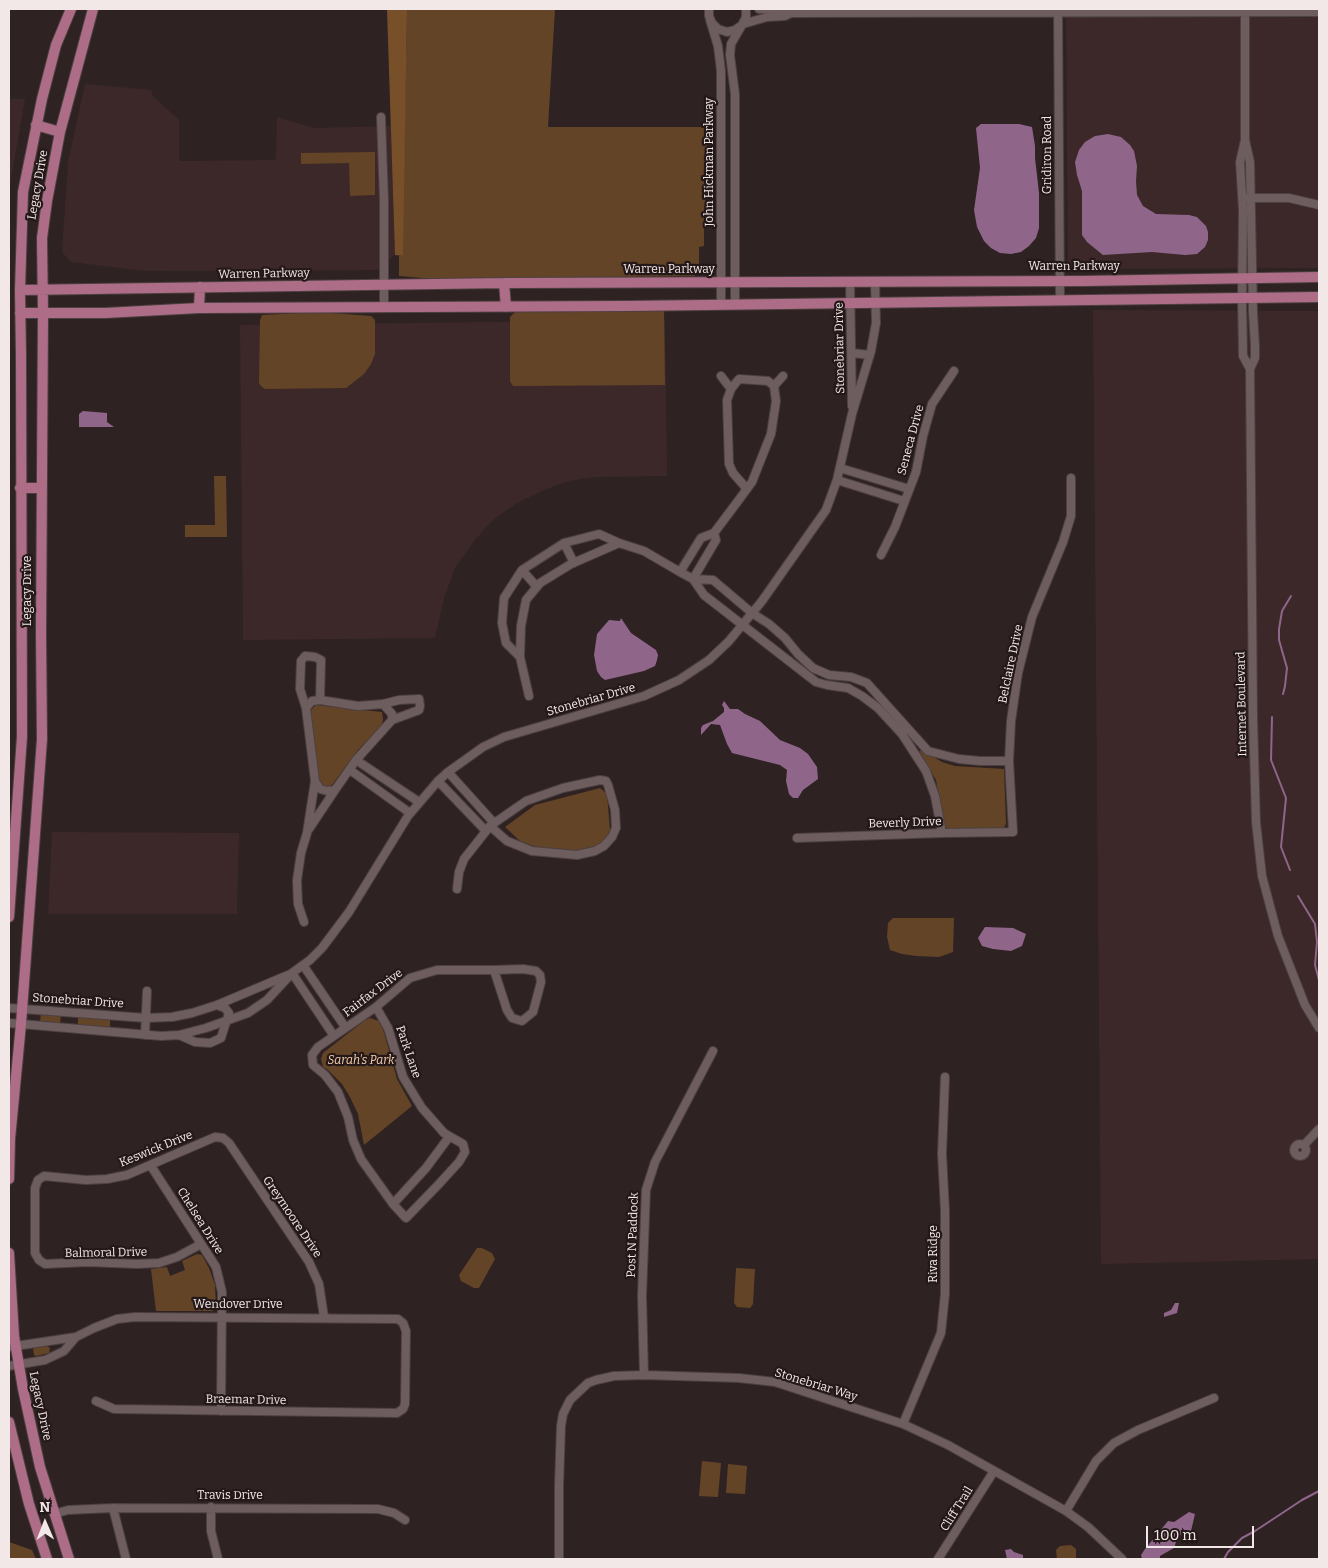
<!DOCTYPE html>
<style>
body{margin:0}
#map{position:relative;width:1328px;height:1568px;overflow:hidden;background:#2f2222;font-family:Bitter,serif}
canvas{display:block}
.frame{position:absolute;inset:0;border:10px solid #f2e8e8;pointer-events:none}
.north{position:absolute;left:20px;top:1498px;width:50px;height:50px;-webkit-text-stroke:4px #251819;paint-order:stroke;rotate:359deg;font-size:14px;font-weight:700;line-height:20px;text-align:center;color:#f2e8e8}
.north::after{content:'';display:block;margin:auto;width:18px;height:22px;background:#f2e8e8;clip-path:polygon(50% 0,100% 100%,50% 72%,0 100%)}
.scale{position:absolute;left:1146px;top:1526px;width:108px;height:22px;box-sizing:border-box;border:2px solid #f2e8e8;border-top:0;padding-left:6px;font-size:15px;line-height:18px;white-space:nowrap;color:#f2e8e8;-webkit-text-stroke:4px #251819;paint-order:stroke}
</style>
<div id="map">
<canvas width="1328" height="1568"></canvas>
<div class="frame"></div>
<div class="north">N</div>
<div class="scale">100 m</div>
</div>
<script>
const c = document.querySelector('canvas').getContext('2d');
c.lineJoin = 'round';
function fillPath(path, color) {
  c.fillStyle = color;
  c.fill(path, 'evenodd');
}
function shape(rows) {
  const path = new Path2D();
  for (const r of rows) {
    if (r.length === 3) {
      path.moveTo(r[0] + r[2], r[1]);
      path.arc(r[0], r[1], r[2], 0, 2 * Math.PI);
      continue;
    }
    path.moveTo(r[0], r[1]);
    for (let i = 2; i < r.length; i += 2) path.lineTo(r[i], r[i + 1]);
  }
  return path;
}
function trace(path, color, width, dash) {
  c.strokeStyle = color;
  c.lineWidth = width;
  c.lineCap = dash ? 'butt' : 'round';
  c.setLineDash(dash || []);
  c.stroke(path);
}
function drawText(font, color, halo, rows, align = 'center') {
  c.font = font + ' Bitter,serif';
  c.lineWidth = 4.5;
  c.setLineDash([]);
  c.textBaseline = 'middle';
  c.strokeStyle = halo;
  c.fillStyle = color;
  for (const [text, x, y, turn = 0] of rows) {
    c.save();
    c.translate(x, y);
    c.rotate((+turn || 0) * Math.PI / 180);
    c.textAlign = isNaN(turn) ? turn : align;
    if (halo) c.strokeText(text, 0, 0);
    c.fillText(text, 0, 0);
    c.restore();
  }
}
const built = shape([
 [1066,9,1319,9,1319,268,1068,269],
 [85,84,151,90,153,96,179,120,179,161,276,160,277,117,314,128,391,126,395,255,377,270,144,271,71,262,62,252,68,162],
 [9,99,25,99,9,190],
 [1093,310,1319,311,1319,1259,1101,1264],
 [665,320,667,476,595,477,569,481,544,490,515,504,493,520,474,541,455,568,444,598,435,638,243,640,240,325],
 [52,832,239,833,237,914,48,914]
]);
const green = shape([
 [407,9,555,9,548,127,707,127,707,188,704,211,704,246,699,247,699,273,694,276,435,279,399,276,399,256,402,256],
 [375,152,375,195,350,196,349,163,301,164,301,153],
 [664,310,665,385,516,386,513,386,510,381,510,317,514,313,517,311],
 [319,312,371,316,375,320,375,354,371,364,364,374,346,388,265,389,261,386,259,383,260,320,262,315],
 [214,476,226,476,227,537,185,537,185,525,215,525],
 [316,705,382,712,383,719,382,725,358,750,332,785,327,787,323,786,317,781,314,736,309,712],
 [922,750,942,762,955,766,1004,769,1006,824,1002,831,949,830,944,825,936,780,919,751],
 [600,788,607,794,610,830,605,841,596,848,582,851,536,847,520,841,505,827,535,805],
 [893,918,954,918,953,952,939,957,916,956,902,954,890,950,887,937,888,923],
 [41,1012,61,1014,60,1024,40,1022],
 [78,1016,110,1019,110,1028,78,1025],
 [370,1018,379,1021,383,1029,397,1079,412,1106,364,1145,358,1114,350,1097,342,1084,328,1070,323,1067,321,1059,323,1053,365,1020],
 [477,1248,482,1248,492,1253,495,1259,479,1288,474,1288,461,1281,459,1275],
 [197,1254,202,1255,209,1268,215,1285,216,1307,213,1311,156,1311,151,1269,167,1267,170,1276,185,1270,182,1261],
 [736,1268,755,1269,753,1304,750,1308,737,1307,734,1303],
 [46,1345,50,1348,49,1353,36,1356,34,1355,33,1349,35,1347],
 [702,1461,721,1463,718,1497,699,1496],
 [728,1464,747,1466,745,1494,726,1493],
 [9,1542,32,1550,36,1559,9,1559],
 [1071,1545,1076,1549,1076,1559,1057,1559,1056,1550,1060,1546]
]);
const forest = shape([
 [387,9,407,9,403,256,395,255]
]);
const water = shape([
 [981,124,1019,124,1032,127,1035,146,1035,158,1039,193,1039,228,1036,238,1029,246,1021,252,1011,254,1000,253,991,248,984,241,977,227,974,210,980,168,976,128],
 [1108,134,1121,137,1130,145,1134,151,1137,166,1136,181,1137,195,1143,206,1156,214,1189,215,1197,217,1206,226,1208,232,1208,240,1205,247,1197,254,1185,255,1152,252,1103,255,1087,242,1082,235,1082,191,1077,175,1075,162,1079,150,1085,142,1095,136],
 [83,411,107,413,107,422,114,427,79,427,79,414],
 [621,618,631,633,656,650,658,655,657,660,655,666,644,671,605,680,601,677,597,671,594,655,597,634,609,620,620,621],
 [724,701,730,709,738,709,745,714,760,721,780,740,800,748,808,754,817,767,818,779,803,790,798,798,793,798,789,794,786,781,787,770,780,765,732,753,727,744,720,725,711,724,701,735,701,728,703,725,713,721,724,712,724,708,722,705],
 [985,927,1013,928,1026,934,1022,946,1011,951,993,949,982,946,978,938],
 [1175,1303,1179,1303,1177,1313,1164,1317,1164,1313,1171,1310],
 [1189,1512,1195,1514,1191,1531,1178,1536,1174,1548,1160,1556,1160,1559,1142,1559,1141,1555,1145,1549,1168,1521,1174,1522],
 [1011,1549,1014,1552,1023,1555,1023,1559,1007,1559,1005,1550]
]);
const stream = shape([
 [1283,694,1285,686,1287,668,1279,640,1279,629,1282,611,1291,596],
 [1272,717,1271,760,1286,798,1281,847,1290,870],
 [1298,896,1315,924,1317,942,1315,965,1319,980],
 [1224,1559,1228,1552,1242,1538,1255,1531,1302,1500,1319,1491]
]);
const minor = shape([
 [709,9,709,16,712,23,718,29,727,32,735,30,742,25,746,17,746,9],
 [759,9,785,10,791,13],
 [1058,9,1060,301],
 [1245,12,1245,140,1240,162,1243,211,1242,298,1243,356,1250,369],
 [710,20,718,46,721,71,721,305],
 [743,24,767,17,785,16,791,13,1319,12],
 [381,117,384,200,384,308],
 [1245,140,1250,162,1253,312,1255,346,1255,358,1250,369,1253,716,1256,822,1262,876,1278,936,1305,1005,1319,1028],
 [1248,198,1289,198,1319,205],
 [850,281,852,406],
 [735,305,735,94,730,55,731,44,742,25],
 [852,353,870,355],
 [721,376,731,389],
 [774,386,783,376],
 [840,468,909,489],
 [837,480,904,501],
 [714,533,738,501,752,482,771,434,776,401,774,386,768,381,739,379,731,389,727,400,729,464,733,473,747,489],
 [564,543,574,563],
 [881,555,895,527,916,472,923,436,932,404,954,371],
 [522,570,537,587],
 [520,657,506,643,502,623,504,598,522,570,564,543,599,534,619,543,644,551,680,572,693,579,716,540,714,533,701,538,680,572],
 [529,696,520,657,521,626,526,600,540,583,571,564,619,543],
 [320,700,358,706,383,704,392,714,392,720,356,760,335,790,327,791,320,789,315,781,306,708,312,701,320,700],
 [383,704,399,700,419,699,420,706,419,710,392,720],
 [306,708,300,689,301,661,305,656,315,657,321,660,320,700],
 [356,760,419,802],
 [350,770,410,813],
 [448,772,494,823],
 [600,780,606,781,608,785,615,810,616,828,612,837,604,846,595,851,577,855,532,851,507,841,490,826,526,801,563,788,600,780],
 [438,781,485,830],
 [309,829,335,790],
 [942,833,935,796,926,771,902,734,878,708,862,696,848,688,827,685,816,682,704,595,693,579,713,580,752,613,769,624,785,638,798,654,813,668,829,675,851,677,867,683,928,751,959,759,980,761,1009,761],
 [797,838,942,833,1013,832,1009,761,1011,721,1018,673,1032,617,1063,542,1071,516,1071,478],
 [457,889,459,872,464,859,490,826],
 [304,922,298,904,297,880,301,853,307,833,315,781],
 [303,965,345,1027],
 [523,969,536,971,540,975,541,982,533,1012,522,1021,512,1018,507,1010,494,970,523,969],
 [292,973,334,1036],
 [376,1007,388,1028,403,1077,422,1108,444,1133,463,1144,465,1152,459,1162,438,1185,406,1218,393,1204,361,1159,353,1140,348,1117,338,1092,325,1075,313,1065,312,1055,318,1047,376,1007,410,978,437,970,494,970],
 [9,1008,146,1018,172,1017,192,1013,217,1005,288,975],
 [9,1023,161,1036,179,1035,206,1028,248,1013,267,1000,292,973,310,960,322,948,349,912,408,816,438,781,448,772,483,747,504,737,644,696,679,680,709,660,729,641,762,601,826,510,837,480,852,414,871,351,876,323,875,281],
 [145,1035,147,991],
 [179,1035,195,1042,210,1043,221,1038,229,1013,225,1008,217,1005],
 [1300,1150,6],
 [1304,1145,1319,1129],
 [151,1166,216,1267,222,1292,221,1411],
 [393,1204,426,1168,449,1137],
 [201,1244,177,1257,159,1263,137,1264,87,1262,45,1264,39,1260,35,1253,35,1188,38,1180,44,1176,86,1180,107,1179,127,1175,215,1137,223,1138,229,1143,309,1262,319,1284,324,1317],
 [9,1347,76,1337,94,1328,117,1319,135,1317,398,1319,403,1323,406,1331,405,1404,403,1409,397,1413,114,1409,96,1401],
 [9,1366,45,1360,64,1351,76,1337],
 [644,1375,642,1296,646,1190,655,1162,713,1051],
 [903,1424,941,1333,945,1294,945,1211,942,1154,945,1077],
 [211,1507,211,1531,218,1559],
 [113,1508,126,1559],
 [1066,1511,1096,1461,1114,1443,1138,1430,1214,1398],
 [54,1514,68,1510,113,1508,378,1509,394,1513,405,1520],
 [559,1559,559,1485,561,1426,563,1414,570,1400,588,1383,596,1380,614,1376,644,1375,739,1378,775,1382,903,1424,948,1445,1066,1511,1088,1527,1122,1559],
 [938,1559,994,1471]
]);
const major = shape([
 [36,125,60,132],
 [504,283,506,307],
 [20,290,504,283,1083,281,1319,277],
 [199,308,200,287],
 [20,313,105,313,199,308,628,306,1319,297],
 [20,488,41,488],
 [9,917,22,737,21,356,20,290,23,192,42,99,56,45,71,9],
 [9,1179,10,1139,21,1024,42,739,41,633,43,313,42,238,47,201,60,132,93,9],
 [9,1253,14,1336,23,1389,40,1467,69,1559],
 [9,1422,29,1504,47,1559]
]);
const streetNames = [
 ["Gridiron Road",1048,155,-90],
 ["John Hickman Parkway",710,162,-90],
 ["Legacy Drive",38,185,-80],
 ["Warren Parkway",1074,267],
 ["Warren Parkway",669,270],
 ["Warren Parkway",264,274,-1],
 ["Stonebriar Drive",840,348,-91],
 ["Seneca Drive",911,440,-75],
 ["Legacy Drive",28,591,-90],
 ["Belclaire Drive",1011,664,-78],
 ["Stonebriar Drive",591,700,-16],
 ["Internet Boulevard",1242,704,-91],
 ["Beverly Drive",905,823,-2],
 ["Fairfax Drive",373,993,-37],
 ["Stonebriar Drive",78,1001,4],
 ["Park Lane",408,1052,71],
 ["Keswick Drive",156,1149,-22],
 ["Greymoore Drive",292,1217,56],
 ["Chelsea Drive",200,1221,58],
 ["Post N Paddock",633,1235,-88],
 ["Balmoral Drive",106,1253,-1],
 ["Riva Ridge",934,1254,-90],
 ["Wendover Drive",238,1305],
 ["Stonebriar Way",816,1385,17],
 ["Braemar Drive",246,1400,1],
 ["Legacy Drive",40,1406,78],
 ["Travis Drive",230,1496],
 ["Cliff Trail",957,1509,-58]
];
const parkNames = [
 ["Sarah's Park",361,1061]
];
fillPath(built, '#3c2828');
fillPath(green, '#644426');
fillPath(forest, '#77502a');
fillPath(water, '#8f668a');
trace(stream, '#8f668a', 2);
trace(minor, '#4c4041', 10);
trace(major, '#4c4041', 12);
trace(minor, '#6d5d5e', 8);
trace(major, '#ae6d87', 10);
drawText('12px', '#f2e8e8', '#251819', streetNames);
drawText('italic 12px', '#f6d0ae', '#251819', parkNames);
</script>
